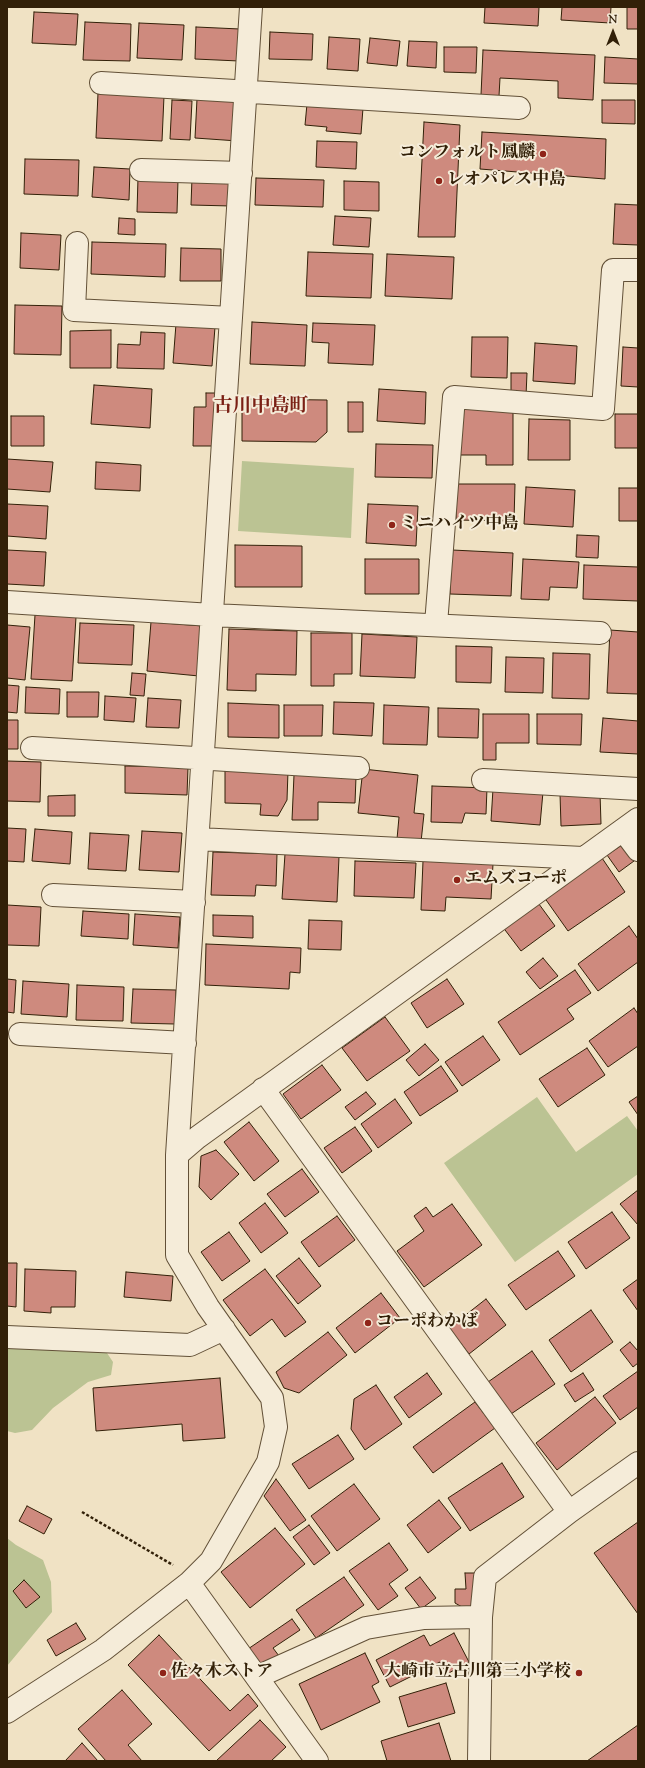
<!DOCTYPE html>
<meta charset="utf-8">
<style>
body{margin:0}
#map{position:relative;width:645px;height:1768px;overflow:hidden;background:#f0e2c4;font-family:"Sorts Mill Goudy",serif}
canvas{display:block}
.frame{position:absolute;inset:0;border:8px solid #322008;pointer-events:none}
.north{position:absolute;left:593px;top:12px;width:40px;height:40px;-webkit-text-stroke:3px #f5ecd9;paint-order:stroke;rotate:0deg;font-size:11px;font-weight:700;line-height:16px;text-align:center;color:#322008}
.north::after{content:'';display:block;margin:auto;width:14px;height:18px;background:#322008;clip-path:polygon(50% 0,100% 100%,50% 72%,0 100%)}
</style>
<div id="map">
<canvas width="645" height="1768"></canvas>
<div class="frame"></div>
<div class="north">N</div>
</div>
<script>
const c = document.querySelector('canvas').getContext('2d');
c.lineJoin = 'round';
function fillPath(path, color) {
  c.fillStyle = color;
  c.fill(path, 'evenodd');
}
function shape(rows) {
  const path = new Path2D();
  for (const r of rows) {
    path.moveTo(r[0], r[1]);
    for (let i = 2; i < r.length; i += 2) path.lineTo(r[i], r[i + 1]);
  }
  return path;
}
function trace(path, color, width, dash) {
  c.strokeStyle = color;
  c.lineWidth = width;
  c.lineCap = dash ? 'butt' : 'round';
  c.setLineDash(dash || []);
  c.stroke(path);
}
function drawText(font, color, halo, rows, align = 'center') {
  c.font = font + ' "Sorts Mill Goudy","Noto Serif JP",serif';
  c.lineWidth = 4;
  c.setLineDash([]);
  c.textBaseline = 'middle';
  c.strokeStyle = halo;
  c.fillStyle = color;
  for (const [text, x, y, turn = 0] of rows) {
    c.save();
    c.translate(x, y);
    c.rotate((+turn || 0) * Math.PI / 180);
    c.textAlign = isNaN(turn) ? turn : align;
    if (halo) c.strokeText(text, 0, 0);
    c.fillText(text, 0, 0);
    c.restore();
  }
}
const green = shape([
 [242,461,354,468,351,538,238,531],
 [537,1097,576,1152,627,1116,638,1131,638,1174,515,1262,444,1163],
 [7,1345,105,1350,113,1362,111,1375,88,1382,53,1408,32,1430,15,1433,7,1431],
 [7,1538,16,1545,43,1560,51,1582,52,1612,7,1666]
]);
const building = shape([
 [485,7,539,7,538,26,484,23,485,7],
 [562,7,611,7,610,23,561,20,562,7],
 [627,7,638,7,638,29,627,29,627,7],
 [34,12,78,14,76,45,32,43,34,12],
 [85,22,131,24,130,61,83,60,85,22],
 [139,23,184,25,182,60,137,58,139,23],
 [196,27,240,29,239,61,195,59,196,27],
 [270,32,313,34,312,60,269,59,270,32],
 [329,37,360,39,358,71,327,69,329,37],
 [370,38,400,41,397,66,367,63,370,38],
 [409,41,437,42,436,68,407,66,409,41],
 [444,47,477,47,476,73,444,72,444,47],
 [483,50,595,55,593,100,558,98,558,81,500,78,499,96,481,95,483,50],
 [605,57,638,59,638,84,604,83,605,57],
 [98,93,164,96,162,141,96,138,98,93],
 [197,99,240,101,238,141,195,138,197,99],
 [172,100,192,101,190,140,170,139,172,100],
 [602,100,635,100,635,124,602,123,602,100],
 [307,104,363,108,361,134,326,131,327,127,305,125,307,104],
 [424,122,460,125,455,237,418,237,424,122],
 [482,132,606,139,605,179,480,169,482,132],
 [317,141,357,142,356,169,316,167,317,141],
 [25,159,79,160,78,196,24,194,25,159],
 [94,167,130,169,129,200,92,197,94,167],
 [138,178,178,180,177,213,137,212,138,178],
 [192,178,232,179,231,206,191,205,192,178],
 [256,178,324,180,323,207,255,205,256,178],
 [344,181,379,182,379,211,344,210,344,181],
 [615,204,638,205,638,245,613,244,615,204],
 [335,216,371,218,369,247,333,245,335,216],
 [119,218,135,219,135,235,118,234,119,218],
 [21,233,61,235,59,270,20,268,21,233],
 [92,242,166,244,165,277,91,274,92,242],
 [181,248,221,249,221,281,180,281,181,248],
 [308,252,373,254,371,298,306,296,308,252],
 [387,254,454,257,452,299,385,296,387,254],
 [15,305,62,306,61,355,14,354,15,305],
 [252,322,307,325,305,366,250,364,252,322],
 [313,323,375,325,373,365,328,363,329,343,312,342,313,323],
 [176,324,215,327,212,366,173,363,176,324],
 [111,330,111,368,70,368,70,331,111,330],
 [141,332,165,333,164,369,117,368,118,344,140,345,141,332],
 [472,337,508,337,507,378,471,377,472,337],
 [535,343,577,346,575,384,533,381,535,343],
 [623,347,638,348,638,387,621,386,623,347],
 [511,373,527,373,526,396,511,396,511,373],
 [94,385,152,389,150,428,91,424,94,385],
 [379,389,426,392,425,424,377,421,379,389],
 [206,393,217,393,217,446,193,446,194,407,206,407,206,393],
 [242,399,327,400,327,432,316,442,242,441,242,399],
 [348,402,363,402,363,432,348,432,348,402],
 [458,408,513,408,513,465,486,465,486,455,458,455,458,408],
 [615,414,638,414,638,448,615,448,615,414],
 [11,416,44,416,44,446,11,446,11,416],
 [529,419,570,420,570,460,528,460,529,419],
 [376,444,433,445,432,478,375,477,376,444],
 [7,459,53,462,50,492,7,489,7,459],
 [96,462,141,465,140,491,95,489,96,462],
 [456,484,515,484,514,521,456,520,456,484],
 [526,487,575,490,573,527,524,524,526,487],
 [619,488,638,488,638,521,619,521,619,488],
 [7,504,48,506,46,539,7,536,7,504],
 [368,504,418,506,416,546,366,543,368,504],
 [577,535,599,536,598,558,576,557,577,535],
 [235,545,302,546,302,587,235,587,235,545],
 [7,550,46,552,44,586,7,584,7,550],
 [452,550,513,553,511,596,450,594,452,550],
 [365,559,419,559,419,594,365,594,365,559],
 [523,559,579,562,577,588,550,587,549,600,521,599,523,559],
 [584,565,638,567,638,601,583,599,584,565],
 [35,615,76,617,72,681,31,679,35,615],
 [151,622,203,626,199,676,147,671,151,622],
 [80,623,134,625,132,665,78,663,80,623],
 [7,625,30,627,25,680,7,678,7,625],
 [229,629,297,631,296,675,256,674,256,691,227,690,229,629],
 [610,630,638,632,638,694,607,693,610,630],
 [311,633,352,633,352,674,334,674,334,686,311,686,311,633],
 [362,634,417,637,415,678,360,676,362,634],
 [456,646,492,647,491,683,456,682,456,646],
 [553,653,590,654,589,699,552,698,553,653],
 [506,657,544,658,543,693,505,692,506,657],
 [132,673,146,674,144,696,130,695,132,673],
 [7,685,19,686,17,713,7,712,7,685],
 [26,687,60,689,59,714,25,713,26,687],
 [67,692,99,692,98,717,67,717,67,692],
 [105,696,136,698,134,722,104,720,105,696],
 [148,698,181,700,179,728,146,727,148,698],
 [334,702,374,703,372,736,333,734,334,702],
 [228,703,279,705,279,738,228,737,228,703],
 [284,705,323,705,322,736,284,736,284,705],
 [384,705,429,707,427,745,383,744,384,705],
 [438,708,479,709,478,738,438,737,438,708],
 [483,714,529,714,529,743,496,743,496,760,483,760,483,714],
 [537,714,582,714,581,745,537,744,537,714],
 [603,718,638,721,638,754,600,752,603,718],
 [7,720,18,720,18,749,7,749,7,720],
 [7,761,41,762,40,802,7,801,7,761],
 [125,766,188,767,187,795,125,793,125,766],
 [363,769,418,775,414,813,424,814,421,842,397,839,399,817,358,813,363,769],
 [225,771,288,771,287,800,278,816,260,815,261,804,225,803,225,771],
 [294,775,356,777,355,803,318,802,318,820,292,820,294,775],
 [432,786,487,788,486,814,465,813,462,823,431,822,432,786],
 [493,789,543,792,540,825,491,821,493,789],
 [600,793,601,824,561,826,560,794,600,793],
 [75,795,75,816,48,816,48,796,75,795],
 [7,828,26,829,24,862,7,861,7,828],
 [35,829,72,832,70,864,32,861,35,829],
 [142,831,182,833,179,872,139,870,142,831],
 [90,833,129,835,126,871,88,869,90,833],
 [622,845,634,861,619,872,607,855,622,845],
 [213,852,277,854,276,886,256,885,255,896,211,895,213,852],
 [285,854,339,857,337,902,282,899,285,854],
 [602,858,625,892,568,931,544,897,602,858],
 [355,861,416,863,414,898,354,896,355,861],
 [423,861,493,864,491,899,446,897,445,911,421,910,423,861],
 [536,900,555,926,521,951,502,926,536,900],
 [7,905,41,907,39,946,7,945,7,905],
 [83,911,129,914,128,939,81,936,83,911],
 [135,914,180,917,178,948,133,945,135,914],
 [213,915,253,916,253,938,213,936,213,915],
 [309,920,342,921,341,950,308,949,309,920],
 [629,926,638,939,638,962,598,991,578,964,629,926],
 [206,944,301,948,300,973,290,972,289,989,205,985,206,944],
 [543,958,558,976,540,989,526,972,543,958],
 [575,970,591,993,567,1009,574,1019,520,1055,498,1022,575,970],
 [7,979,16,980,14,1013,7,1012,7,979],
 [447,979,464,1004,427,1028,411,1003,447,979],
 [23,981,69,984,67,1017,21,1014,23,981],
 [77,985,124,987,123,1021,76,1020,77,985],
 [133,989,176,990,175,1024,131,1023,133,989],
 [634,1008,638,1014,638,1046,608,1067,589,1041,634,1008],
 [385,1017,410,1051,367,1081,342,1048,385,1017],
 [483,1036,500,1060,462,1086,445,1062,483,1036],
 [425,1044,439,1060,419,1076,406,1060,425,1044],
 [587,1048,605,1075,558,1107,539,1079,587,1048],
 [322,1065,341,1090,301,1119,283,1094,322,1065],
 [441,1066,458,1091,420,1116,404,1092,441,1066],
 [366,1092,376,1104,355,1120,345,1107,366,1092],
 [638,1096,638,1115,629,1102,638,1096],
 [395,1099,412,1123,378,1148,361,1124,395,1099],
 [249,1122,279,1161,254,1181,224,1142,249,1122],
 [355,1127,372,1151,342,1173,324,1148,355,1127],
 [216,1150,239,1174,211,1200,199,1187,201,1156,216,1150],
 [302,1169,319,1192,285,1217,267,1194,302,1169],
 [638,1190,638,1225,620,1204,638,1190],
 [265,1203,288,1233,261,1253,239,1223,265,1203],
 [452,1204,482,1245,424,1287,397,1251,424,1231,414,1216,426,1207,433,1217,452,1204],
 [612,1212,630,1238,586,1269,568,1242,612,1212],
 [337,1216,355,1240,319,1267,301,1242,337,1216],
 [229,1232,250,1261,222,1281,201,1252,229,1232],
 [558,1251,575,1276,526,1310,508,1285,558,1251],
 [299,1258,321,1286,298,1304,276,1276,299,1258],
 [7,1263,17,1263,16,1307,7,1306,7,1263],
 [25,1269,76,1271,75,1307,51,1307,51,1313,24,1311,25,1269],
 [265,1269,306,1322,285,1337,272,1319,250,1336,223,1300,265,1269],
 [126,1272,173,1276,171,1301,124,1297,126,1272],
 [638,1279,638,1311,623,1290,638,1279],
 [381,1293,400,1318,355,1353,336,1328,381,1293],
 [486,1299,506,1325,469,1354,449,1328,486,1299],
 [591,1310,613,1342,571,1372,549,1340,591,1310],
 [328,1332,347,1355,299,1393,284,1388,276,1372,328,1332],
 [630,1342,638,1351,638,1363,633,1367,620,1350,630,1342],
 [532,1351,555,1384,511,1414,488,1382,532,1351],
 [638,1371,638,1407,620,1420,603,1396,638,1371],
 [427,1373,442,1394,409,1418,394,1397,427,1373],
 [583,1373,594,1390,575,1402,564,1385,583,1373],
 [220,1378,225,1438,183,1441,182,1424,96,1431,93,1388,220,1378],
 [376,1385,402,1424,365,1450,351,1429,354,1399,376,1385],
 [595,1397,616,1423,557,1470,536,1443,595,1397],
 [475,1402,495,1428,433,1473,413,1447,475,1402],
 [338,1435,354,1459,309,1489,292,1464,338,1435],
 [502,1463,524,1497,470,1531,448,1498,502,1463],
 [276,1479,306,1520,290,1531,264,1496,276,1479],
 [354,1484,380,1519,337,1551,311,1516,354,1484],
 [439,1500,461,1528,428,1553,407,1525,439,1500],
 [27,1506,52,1519,44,1534,19,1521,27,1506],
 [638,1522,638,1614,594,1553,638,1522],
 [309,1525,330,1553,314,1565,293,1537,309,1525],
 [275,1528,305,1564,250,1608,221,1572,275,1528],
 [389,1543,408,1570,389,1584,398,1596,378,1610,349,1571,389,1543],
 [465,1573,476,1573,478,1606,462,1607,455,1603,455,1589,466,1589,465,1573],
 [344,1577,364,1605,316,1638,296,1610,344,1577],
 [420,1577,436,1598,421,1609,405,1588,420,1577],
 [24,1580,40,1597,26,1608,13,1591,24,1580],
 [292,1619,300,1630,273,1648,279,1656,261,1668,248,1649,292,1619],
 [76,1623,86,1639,56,1656,47,1640,76,1623],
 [454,1633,469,1662,447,1674,440,1662,390,1687,376,1660,424,1635,430,1646,454,1633],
 [159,1635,230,1711,248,1694,258,1706,209,1751,128,1665,159,1635],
 [365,1653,379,1682,372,1686,380,1702,321,1730,299,1684,365,1653],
 [446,1683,455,1713,408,1727,399,1697,446,1683],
 [122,1690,152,1724,128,1745,142,1761,106,1761,78,1729,122,1690],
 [260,1720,286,1747,271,1761,216,1761,260,1720],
 [439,1723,451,1761,387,1761,381,1741,439,1723],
 [638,1725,638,1761,587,1761,638,1725],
 [82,1743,98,1761,65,1761,82,1743]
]);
const path = shape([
 [82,1512,173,1565]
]);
const street = shape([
 [101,83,519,108],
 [141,170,241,173],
 [77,243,74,310,231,318],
 [7,602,212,615,600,633],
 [436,624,454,397,603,409,613,270,638,270],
 [32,748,358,768],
 [483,780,638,789],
 [623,830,638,850],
 [198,839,583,858],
 [53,895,194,902],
 [20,1034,185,1043],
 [263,1089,569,1512],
 [177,1155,251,7],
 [7,1337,190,1345,224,1329],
 [189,1583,317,1761],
 [257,1677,366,1628,424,1618,481,1617],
 [7,1712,103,1650,189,1583,211,1561,268,1462,276,1427,272,1398,208,1307,177,1255,177,1155,198,1137,638,819],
 [479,1761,481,1617,485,1577,569,1512,638,1463]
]);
const markers = [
 [543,154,4,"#8f2418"],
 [439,181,4,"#8f2418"],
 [392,525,4,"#8f2418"],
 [457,880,4,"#8f2418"],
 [368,1323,4,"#8f2418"],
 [163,1673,4,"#8f2418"],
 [579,1673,4,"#8f2418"]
];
const poiNames = [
 ["コンフォルト鳳麟",535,154,"right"],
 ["レオパレス中島",447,181],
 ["ミニハイツ中島",400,525],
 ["エムズコーポ",465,880],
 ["コーポわかば",376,1323],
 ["佐々木ストア",171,1673],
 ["大崎市立古川第三小学校",571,1673,"right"]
];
const quarterNames = [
 ["古川中島町",261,408]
];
fillPath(green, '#bbc393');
fillPath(building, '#ce8a7e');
trace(building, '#322008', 1);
trace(street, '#625037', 24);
trace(path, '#322008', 2.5, [3, 2]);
trace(street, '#f5ecd9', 22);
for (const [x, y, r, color] of markers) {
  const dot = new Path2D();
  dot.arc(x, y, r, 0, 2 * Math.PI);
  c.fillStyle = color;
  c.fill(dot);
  trace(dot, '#f5ecd9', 1.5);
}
drawText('bold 17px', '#322008', '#f5ecd9', poiNames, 'left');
drawText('bold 19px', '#7a1f14', '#f5ecd9', quarterNames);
</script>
